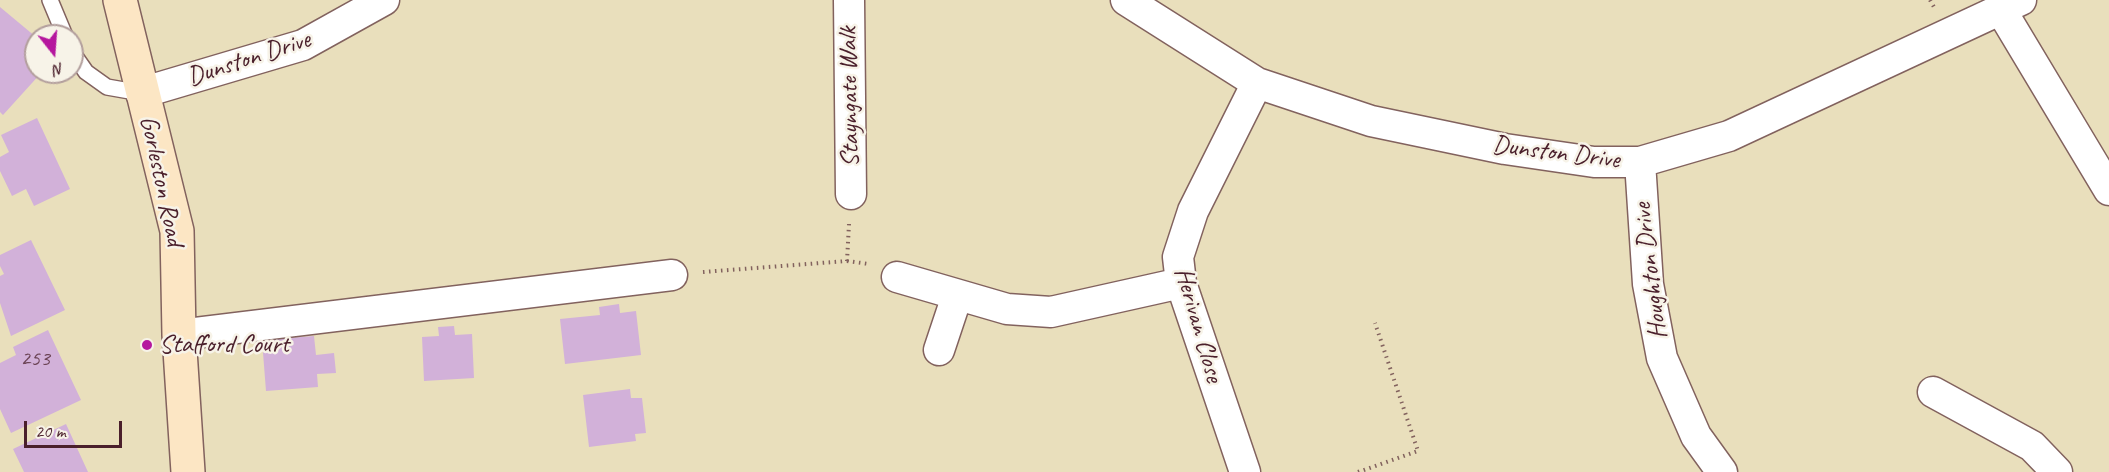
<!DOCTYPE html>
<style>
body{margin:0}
#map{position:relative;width:2109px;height:472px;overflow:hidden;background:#e9dfbc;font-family:Caveat,sans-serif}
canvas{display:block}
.north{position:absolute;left:24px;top:24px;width:60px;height:60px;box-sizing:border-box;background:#f7f3e8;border:2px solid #b29e9c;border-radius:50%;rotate:163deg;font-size:16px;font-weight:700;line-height:24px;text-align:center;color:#4a1f2b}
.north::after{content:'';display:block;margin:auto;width:21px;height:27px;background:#b5179e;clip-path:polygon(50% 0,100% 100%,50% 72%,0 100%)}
.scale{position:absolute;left:24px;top:421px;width:98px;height:27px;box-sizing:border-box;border:3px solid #4a1f2b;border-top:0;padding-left:8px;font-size:18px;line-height:21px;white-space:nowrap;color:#4a1f2b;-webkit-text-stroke:4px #f7f3e8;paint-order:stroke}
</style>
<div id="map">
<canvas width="2109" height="472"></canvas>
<div class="north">N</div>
<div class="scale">20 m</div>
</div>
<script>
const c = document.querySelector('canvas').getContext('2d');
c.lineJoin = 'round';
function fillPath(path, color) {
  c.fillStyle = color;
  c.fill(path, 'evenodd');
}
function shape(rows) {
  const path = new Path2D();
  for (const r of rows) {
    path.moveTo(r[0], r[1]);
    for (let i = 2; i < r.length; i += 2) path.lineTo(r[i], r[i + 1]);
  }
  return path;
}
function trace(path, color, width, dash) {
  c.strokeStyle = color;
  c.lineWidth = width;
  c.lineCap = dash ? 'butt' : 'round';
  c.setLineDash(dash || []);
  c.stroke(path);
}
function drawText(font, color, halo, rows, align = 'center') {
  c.font = font + ' Caveat,sans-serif';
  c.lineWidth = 5;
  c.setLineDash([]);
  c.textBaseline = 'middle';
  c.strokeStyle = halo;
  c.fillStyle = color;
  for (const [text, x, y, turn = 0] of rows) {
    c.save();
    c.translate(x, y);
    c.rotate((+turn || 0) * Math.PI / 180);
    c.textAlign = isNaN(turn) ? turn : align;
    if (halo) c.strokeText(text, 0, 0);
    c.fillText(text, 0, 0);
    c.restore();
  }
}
const building = shape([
 [0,7,36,37,36,72,42,72,3,115,0,112],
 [37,118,70,189,34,206,26,189,12,196,0,171,0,157,9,152,1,135],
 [31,240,65,310,11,336,0,303,0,276,4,274,0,266,0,255],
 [619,304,620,313,636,311,641,355,565,364,560,319,600,315,599,307],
 [454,326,455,335,472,334,474,378,424,381,422,337,439,336,438,327],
 [48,330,81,400,11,433,0,409,0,363,16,355,13,347],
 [314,336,316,355,334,353,336,373,317,374,318,387,266,391,262,340],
 [630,389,631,398,642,398,646,433,635,434,636,441,589,447,583,395],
 [66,424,88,472,24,472,13,449]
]);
const path = shape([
 [1930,0,1934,7],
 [847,261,869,264],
 [703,272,847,261,849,224],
 [1358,472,1418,451,1375,323]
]);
const service = shape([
 [50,0,65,36],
 [72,52,86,72,107,87,141,93]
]);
const minor = shape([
 [849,0,851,194],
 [1126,0,1257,83,1371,121,1505,149,1594,162,1640,162,1729,136,2021,0],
 [2001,10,2109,190],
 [141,93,303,45,384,0],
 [1640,162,1648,284,1662,358,1696,436,1722,472],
 [897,277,1007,309,1051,312,1181,283],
 [179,335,672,275],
 [939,350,957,296],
 [1933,392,2032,446,2057,472],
 [1245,472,1181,283,1178,257,1193,211,1257,83]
]);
const secondary = shape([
 [120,0,177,231,179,335,188,472]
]);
const markers = [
 [147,345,6,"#b5179e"]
];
const numberNames = [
 ["253",35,359]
];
const streetNames = [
 ["Dunston Drive",249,59,-18],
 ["Stayngate Walk",850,97,-91],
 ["Dunston Drive",1556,153,7],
 ["Gorleston Road",161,181,78],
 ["Houghton Drive",1651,271,-97],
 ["Herivan Close",1198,325,74]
];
const poiNames = [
 ["Stafford Court",159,345]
];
fillPath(building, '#d2b1d9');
trace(service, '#82625e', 18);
trace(minor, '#82625e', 33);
trace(secondary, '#82625e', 36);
trace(path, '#82625e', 4, [1.5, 4.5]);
trace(service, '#fff', 15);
trace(minor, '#fff', 30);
trace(secondary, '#fce6c4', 33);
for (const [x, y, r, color] of markers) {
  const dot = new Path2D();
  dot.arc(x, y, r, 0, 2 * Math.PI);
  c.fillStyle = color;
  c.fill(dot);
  trace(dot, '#f7f3e8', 2);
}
drawText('22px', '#6c4456', null, numberNames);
drawText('26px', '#4a1f2b', '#f7f3e8', streetNames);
drawText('26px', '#4a1f2b', '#f7f3e8', poiNames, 'left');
</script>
